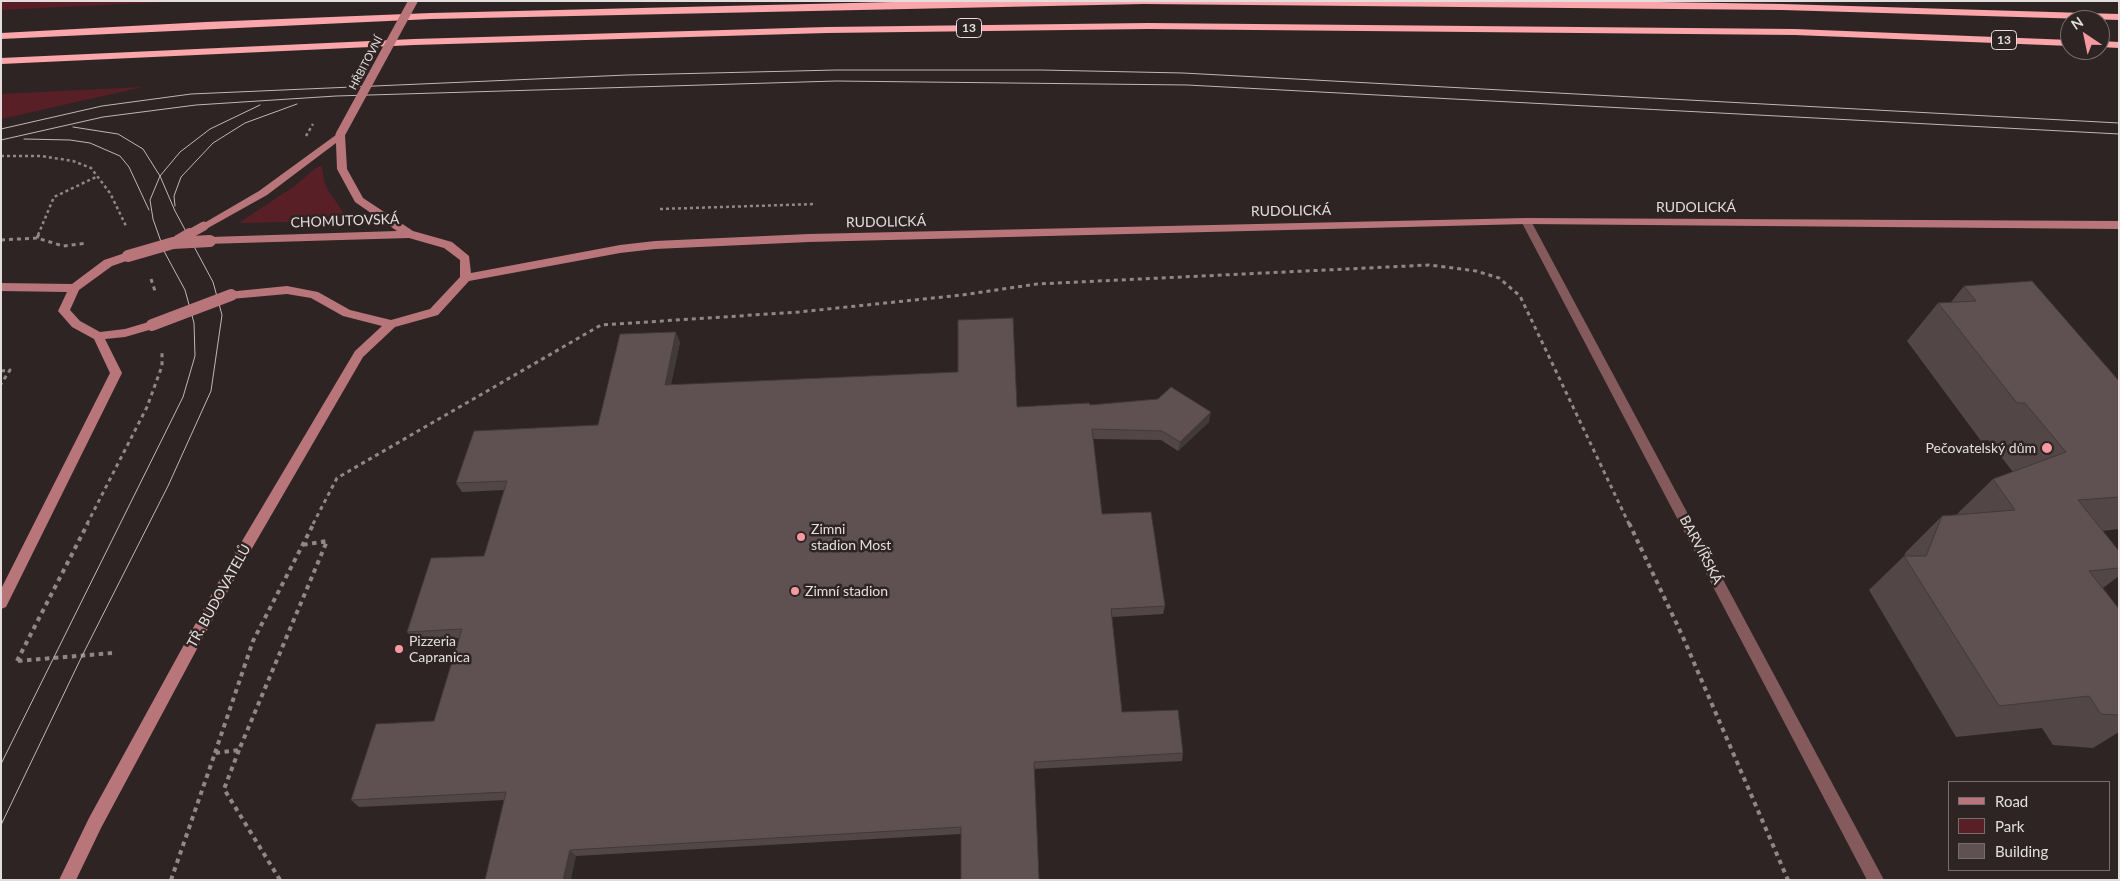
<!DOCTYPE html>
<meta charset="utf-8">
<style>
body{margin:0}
#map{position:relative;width:2120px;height:881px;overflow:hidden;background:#2f2424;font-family:Lato,sans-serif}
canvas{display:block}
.frame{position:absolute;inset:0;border:2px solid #e5dddd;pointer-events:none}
.legend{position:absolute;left:1948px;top:781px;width:162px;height:90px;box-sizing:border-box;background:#2f2424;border:1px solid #786e6e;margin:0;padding:6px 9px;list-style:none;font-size:15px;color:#e5dddd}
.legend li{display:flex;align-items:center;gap:10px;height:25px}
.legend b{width:25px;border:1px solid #786e6e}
.north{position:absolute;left:2060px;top:10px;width:50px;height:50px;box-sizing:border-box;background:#2f2424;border:1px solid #786e6e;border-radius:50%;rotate:326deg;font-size:14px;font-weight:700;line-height:20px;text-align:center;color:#e5dddd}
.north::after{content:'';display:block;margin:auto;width:18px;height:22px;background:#f49aa0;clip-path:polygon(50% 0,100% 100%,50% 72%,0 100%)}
</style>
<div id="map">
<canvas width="2120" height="881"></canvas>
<div class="frame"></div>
<ul class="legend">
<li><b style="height:6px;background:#b9767a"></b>Road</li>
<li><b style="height:14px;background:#591f27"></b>Park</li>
<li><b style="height:14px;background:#5f5152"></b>Building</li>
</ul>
<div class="north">N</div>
</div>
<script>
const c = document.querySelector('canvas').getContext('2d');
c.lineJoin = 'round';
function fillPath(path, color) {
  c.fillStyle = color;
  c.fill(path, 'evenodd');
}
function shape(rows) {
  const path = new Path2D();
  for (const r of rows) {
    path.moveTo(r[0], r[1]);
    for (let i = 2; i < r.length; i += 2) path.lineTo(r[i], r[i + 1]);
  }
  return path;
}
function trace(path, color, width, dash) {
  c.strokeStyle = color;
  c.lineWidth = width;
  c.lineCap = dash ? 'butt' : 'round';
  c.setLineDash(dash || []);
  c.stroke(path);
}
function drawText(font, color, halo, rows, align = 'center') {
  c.font = font + ' Lato,sans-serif';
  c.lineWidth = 5;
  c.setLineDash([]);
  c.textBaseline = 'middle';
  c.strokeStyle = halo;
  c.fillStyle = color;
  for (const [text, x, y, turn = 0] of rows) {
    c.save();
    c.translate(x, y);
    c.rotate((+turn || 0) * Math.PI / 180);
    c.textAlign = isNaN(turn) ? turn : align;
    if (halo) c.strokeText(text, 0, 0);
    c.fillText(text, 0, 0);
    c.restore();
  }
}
const green = shape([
 [1,1,186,1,1,10],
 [143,87,1,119,1,94],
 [322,166,324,181,328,190,347,218,336,221,239,223,296,185,317,167]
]);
const pathFar2 = shape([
 [1,156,41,156,73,161,91,168,110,193,127,228],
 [660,209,816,204],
 [38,235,54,197,98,176]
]);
const pathFar1 = shape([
 [37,238,39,234],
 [1,240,37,238,63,246,87,243],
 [151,279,156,294],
 [1,371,10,370,1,384],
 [87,524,147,407,162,366,162,350],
 [313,524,337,478,601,325,799,312,962,295,1037,284,1429,265,1476,271,1499,278,1520,296,1629,524]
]);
const path = shape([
 [1629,523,1682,635,1788,880],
 [17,661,88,523],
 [18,661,112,653],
 [239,750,224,789,280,880],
 [215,753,253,641,314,523],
 [171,880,215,753,239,750,327,541,302,545]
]);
const street = shape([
 [1526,218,1531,221,1884,880,1867,880,1521,221,1526,218]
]);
const secondary = shape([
 [340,132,345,135,347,169,363,198,413,231,452,242,469,256,471,273,620,245,655,241,809,234,1526,218,2119,221,2119,229,1526,224,809,242,655,249,620,253,469,281,438,315,395,327,363,357,236,576,101,828,76,880,59,880,89,818,226,568,355,351,382,326,343,316,311,298,287,294,231,299,227,298,225,295,227,292,287,286,318,292,350,310,391,320,430,309,460,277,460,260,444,248,409,238,206,244,205,241,206,238,210,237,397,231,355,202,337,169,336,143,267,195,208,228,200,228,199,226,259,191,340,132],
 [128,252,132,253,133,256,132,259,112,266,79,290,70,310,80,321,100,332,125,329,152,321,158,325,156,328,125,337,105,339,122,373,6,607,1,609,1,589,110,373,94,339,72,327,58,311,67,292,1,291,1,283,72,284,104,260,128,252]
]);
const highway = shape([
 [935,1,1598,1,1782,4,2119,14,2119,20,1782,10,1144,4,431,19,1,39,1,33,206,22,431,13,935,1],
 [1148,23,1795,29,2070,40,2070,46,1795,35,1148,29,827,33,414,45,1,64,1,58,414,39,827,27,1148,23],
 [2100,41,2119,42,2119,48,2100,47,2100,41]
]);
const tram = shape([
 [1,129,102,106,191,94,627,75,836,70,1041,70,1183,73,2119,123],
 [24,139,70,140,90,143,120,156,129,167,149,210],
 [1,140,103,117,196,105,336,96,836,81,1187,85,2119,134],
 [175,206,174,196,181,177,213,143,245,123,297,104],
 [1,764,183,397,195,356,194,323,185,290,165,253,153,219,150,200,160,176,180,152,210,129,260,105],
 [1,825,82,656,168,486,211,391,222,315,213,282,175,211,160,176,143,149,118,134,73,127]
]);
const pathBridge = shape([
 [306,136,313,124]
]);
const secondaryBridgeFar1 = shape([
 [340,135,413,1],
 [188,235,204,226]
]);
const secondaryBridge = shape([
 [178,241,190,234],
 [128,256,173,243,210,241],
 [152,325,231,295]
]);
const wall = shape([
 [1964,286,2119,381,2119,529,2102,531,2119,551,2119,576,2103,588,2119,609,2119,732,2093,748,2053,745,2042,728,1956,737,1869,590,1904,556,1906,552,1942,516,1956,515,1993,479,2013,472,1988,440,1981,441,1907,341,1938,303,1951,302],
 [680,342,671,384,1017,407,1090,405,1209,422,1178,451,1161,440,1093,439,1102,514,1165,606,1163,614,1112,617,1122,712,1183,753,1182,761,1034,769,961,834,576,856,505,800,359,807,351,800,434,721,459,638,414,640,407,632,484,556,504,490,462,492,456,483,598,425]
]);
const shadedWall = shape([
 [676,332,680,342,669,394,665,385],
 [1211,412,1209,422,1178,451,1180,442],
 [570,850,576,856,571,880,563,880]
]);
const building = shape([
 [2032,281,2119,381,2119,497,2078,500,2119,551,2119,568,2089,571,2119,609,2119,715,2101,714,2089,696,1999,706,1904,556,1926,556,1942,516,2015,510,1993,479,2066,452,2025,403,2017,403,1938,303,1976,301,1964,286,2032,281],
 [1013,318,1017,407,1089,403,1090,405,1158,399,1171,387,1211,412,1180,442,1162,431,1092,429,1102,514,1151,512,1165,606,1111,609,1122,712,1178,710,1183,753,1034,762,1039,880,961,880,961,827,570,850,563,880,485,880,506,792,351,800,376,724,434,721,462,629,407,632,431,558,484,556,507,481,456,483,474,431,598,425,620,334,676,332,665,385,958,372,958,320,1013,318]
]);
const markers = [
 [2047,448,6,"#f49aa0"],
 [801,537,5,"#f49aa0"],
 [795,591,5,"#f49aa0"],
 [399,649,5,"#f49aa0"]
];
const farStreetnames = [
 ["HŘBITOVNÍ",366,63,-62]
];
const shields = [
 [969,28,25],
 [2004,40,25]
];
const shieldNames = [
 ["13",969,28],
 ["13",2004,40]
];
const streetNames = [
 ["RUDOLICKÁ",1696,207],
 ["RUDOLICKÁ",1291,211,-1],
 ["CHOMUTOVSKÁ",345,221,-2],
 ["RUDOLICKÁ",886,222,-1],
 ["BARVÍŘSKÁ",1701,550,62],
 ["TŘ. BUDOVATELŮ",219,596,-61]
];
const poiNames = [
 ["Pečovatelský dům",2036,448,"right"],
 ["Zimni",811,529],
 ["stadion Most",811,545],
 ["Zimní stadion",805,591],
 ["Pizzeria",409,641],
 ["Capranica",409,657]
];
fillPath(green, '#591f27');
trace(pathFar2, '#918787', 2.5, [3, 3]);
trace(pathFar1, '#918787', 3, [4, 4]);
trace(path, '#918787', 4, [4.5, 4.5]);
fillPath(street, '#855a5c');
fillPath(secondary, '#b9767a');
fillPath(highway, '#fba6ab');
trace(tram, '#c0b7b7', 1);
trace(pathBridge, '#918787', 2.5, [3, 3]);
trace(secondaryBridgeFar1, '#b9767a', 9);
trace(secondaryBridge, '#b9767a', 12);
fillPath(wall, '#524647');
fillPath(shadedWall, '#423939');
fillPath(building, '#5f5152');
trace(building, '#423939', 1);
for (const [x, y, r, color] of markers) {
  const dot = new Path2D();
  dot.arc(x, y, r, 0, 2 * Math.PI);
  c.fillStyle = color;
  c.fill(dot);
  trace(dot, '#2f2424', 2);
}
drawText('11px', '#e5dddd', '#2f2424', farStreetnames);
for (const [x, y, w] of shields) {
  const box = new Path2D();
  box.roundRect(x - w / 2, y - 9.5, w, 19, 4);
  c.fillStyle = '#2f2424';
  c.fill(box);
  trace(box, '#e5dddd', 1);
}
drawText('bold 12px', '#e5dddd', null, shieldNames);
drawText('14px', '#e5dddd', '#2f2424', streetNames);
drawText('14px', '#e5dddd', '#2f2424', poiNames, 'left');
</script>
